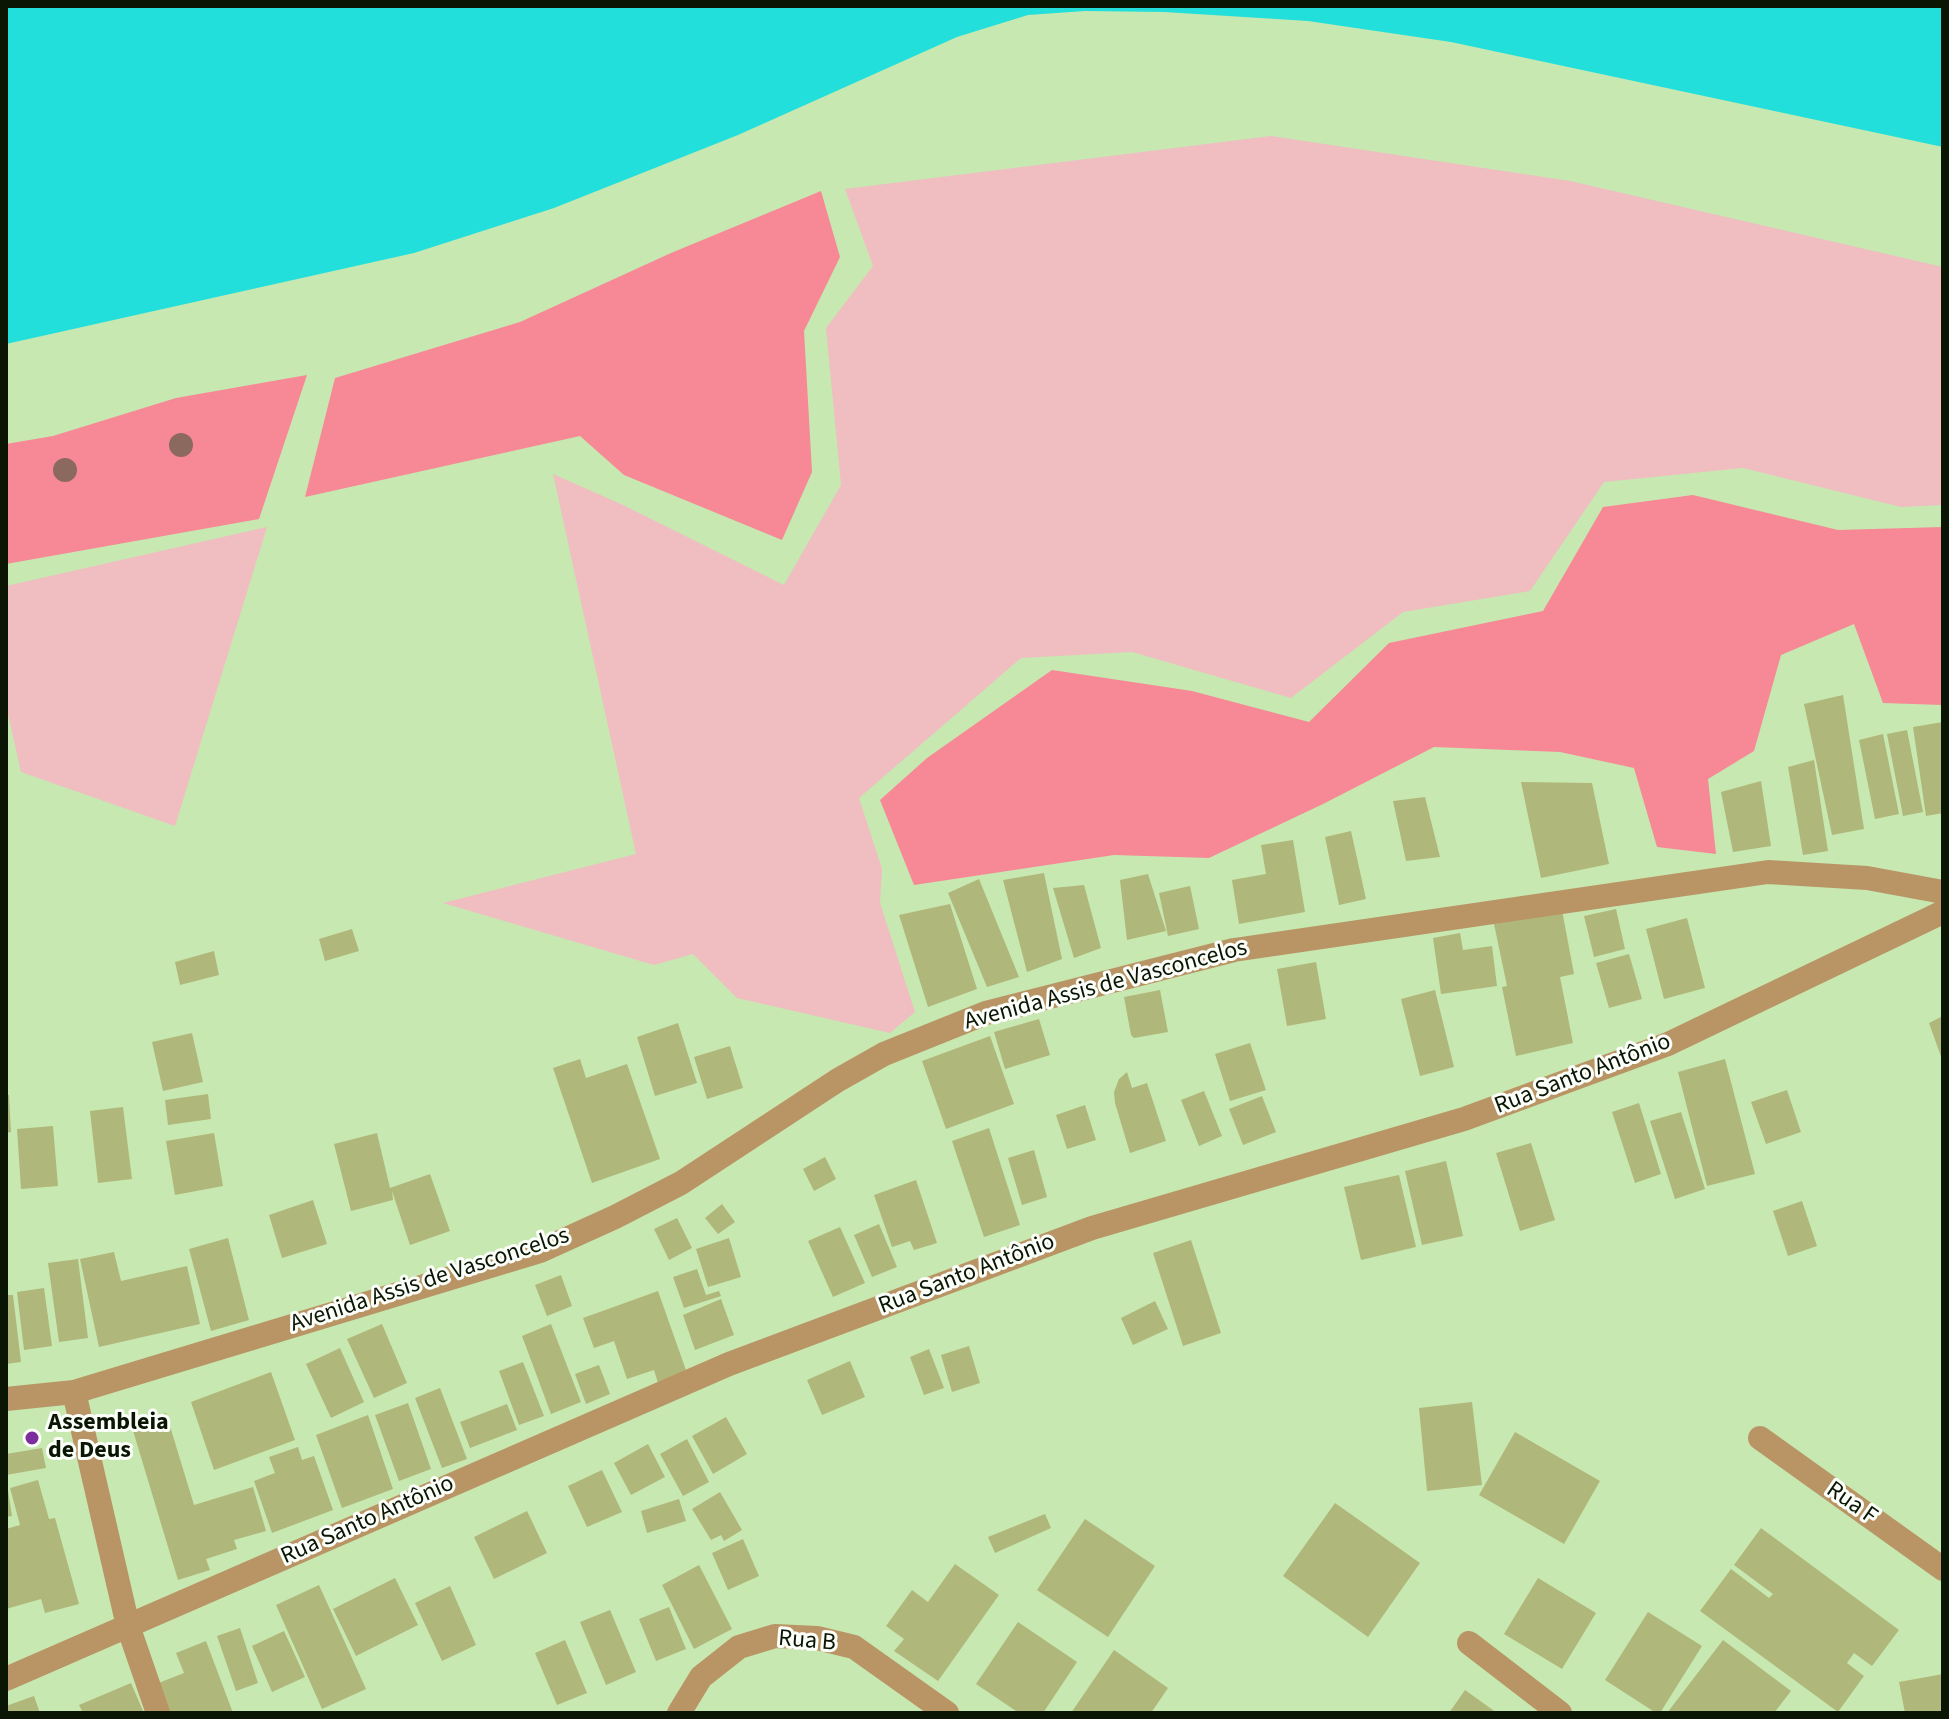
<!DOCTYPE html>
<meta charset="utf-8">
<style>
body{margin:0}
#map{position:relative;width:1949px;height:1719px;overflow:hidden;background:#c7e8b1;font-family:"Source Sans 3",sans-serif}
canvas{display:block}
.frame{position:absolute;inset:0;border:8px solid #0a1503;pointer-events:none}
</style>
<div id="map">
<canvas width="1949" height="1719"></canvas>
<div class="frame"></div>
</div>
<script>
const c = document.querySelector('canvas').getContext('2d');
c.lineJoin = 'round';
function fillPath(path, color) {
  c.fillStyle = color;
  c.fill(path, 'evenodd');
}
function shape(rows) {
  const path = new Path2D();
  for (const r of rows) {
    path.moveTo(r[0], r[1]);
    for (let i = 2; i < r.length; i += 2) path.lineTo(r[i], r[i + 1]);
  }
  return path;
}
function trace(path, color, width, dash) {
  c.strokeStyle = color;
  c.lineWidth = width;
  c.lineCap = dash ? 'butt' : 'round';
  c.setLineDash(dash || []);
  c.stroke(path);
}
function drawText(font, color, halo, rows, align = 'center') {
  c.font = font + ' "Source Sans 3",sans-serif';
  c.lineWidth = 6;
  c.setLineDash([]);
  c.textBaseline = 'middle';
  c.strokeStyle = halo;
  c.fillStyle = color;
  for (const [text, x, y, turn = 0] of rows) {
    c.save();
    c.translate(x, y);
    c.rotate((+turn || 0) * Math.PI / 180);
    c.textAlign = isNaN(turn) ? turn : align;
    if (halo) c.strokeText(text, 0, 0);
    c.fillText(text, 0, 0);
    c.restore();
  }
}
const green = shape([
 [1271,136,1570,181,1943,267,1943,505,1901,507,1743,468,1604,482,1530,591,1403,612,1291,698,1132,652,1021,658,859,798,882,869,880,903,915,1012,890,1033,737,998,693,954,654,965,443,903,636,854,553,474,623,505,784,585,841,485,826,328,873,266,845,189],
 [267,527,175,826,21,772,6,705,6,586]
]);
const forest = shape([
 [821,191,840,257,804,331,812,472,782,540,624,475,580,436,305,497,335,378,520,322,671,253],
 [307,375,259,519,6,564,6,444,53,436,176,398],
 [1693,495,1838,530,1943,527,1943,705,1883,703,1854,624,1781,655,1754,751,1708,779,1716,854,1657,847,1634,768,1560,752,1434,747,1323,804,1209,858,1114,855,914,885,880,800,927,758,1052,670,1192,691,1309,722,1389,643,1543,611,1603,507]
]);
const water = shape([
 [6,6,1943,6,1943,147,1451,42,1308,21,1164,12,1085,11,1028,15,957,37,738,135,554,208,414,253,6,344]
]);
const building = shape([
 [1843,695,1864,829,1832,835,1804,704],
 [1943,722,1943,813,1926,816,1913,727],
 [1907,730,1923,812,1903,816,1887,734],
 [1883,734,1899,814,1875,819,1859,740],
 [1814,760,1828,851,1803,855,1788,767],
 [1761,781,1771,846,1733,852,1721,792],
 [1521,782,1592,783,1609,864,1541,878],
 [1425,797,1440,857,1406,861,1393,801],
 [1351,831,1366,899,1339,905,1325,837],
 [1293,840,1305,912,1239,924,1232,880,1266,874,1261,845],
 [1044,873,1062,959,1027,972,1003,880],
 [1148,874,1166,931,1127,940,1120,880],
 [979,879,1019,977,987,987,948,893],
 [1084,885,1101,948,1074,958,1053,888],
 [1190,886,1199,929,1168,936,1159,893],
 [950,904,977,989,928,1007,899,915],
 [1616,909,1625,949,1594,957,1584,916],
 [1562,910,1574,974,1560,977,1573,1043,1516,1056,1502,987,1507,986,1494,924],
 [1687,918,1705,988,1664,999,1646,929],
 [352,929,359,951,325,961,319,939],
 [1460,933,1463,950,1492,946,1497,986,1441,994,1433,938],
 [214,951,219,975,180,985,175,962],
 [1629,954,1642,999,1609,1008,1596,963],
 [1316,962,1326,1019,1287,1026,1277,969],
 [1160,990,1168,1032,1134,1038,1131,1035,1124,997],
 [1435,990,1454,1067,1420,1076,1401,999],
 [1943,1016,1943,1062,1929,1023],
 [1039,1019,1050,1055,1005,1069,994,1032],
 [678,1023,697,1083,655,1096,637,1037],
 [192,1033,203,1082,163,1091,152,1042],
 [990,1036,1014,1104,946,1129,922,1061],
 [1250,1043,1266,1090,1230,1101,1215,1054],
 [730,1046,743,1088,707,1099,694,1057],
 [580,1059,586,1078,627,1064,660,1159,592,1183,553,1068],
 [1725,1059,1755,1174,1707,1186,1678,1072],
 [1127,1072,1132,1088,1147,1083,1166,1141,1130,1153,1115,1103,1114,1092,1119,1079],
 [1787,1090,1801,1132,1766,1144,1751,1102],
 [1204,1091,1222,1136,1199,1146,1181,1100],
 [208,1094,211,1119,168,1125,165,1100],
 [6,1095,9,1095,11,1132,6,1133],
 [1262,1096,1276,1132,1243,1145,1229,1109],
 [1639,1103,1661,1174,1635,1183,1612,1112],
 [1085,1105,1096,1140,1067,1149,1056,1115],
 [123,1107,132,1179,98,1183,90,1111],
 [1681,1112,1705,1189,1675,1199,1650,1121],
 [53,1126,58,1186,21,1189,17,1129],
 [989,1128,1020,1225,984,1237,952,1141],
 [214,1133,223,1186,175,1195,166,1141],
 [377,1133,390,1188,430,1174,450,1231,410,1245,392,1191,393,1200,351,1211,334,1144],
 [1531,1143,1555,1220,1520,1231,1496,1153],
 [1034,1150,1047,1197,1022,1205,1008,1158],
 [825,1157,836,1179,814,1191,803,1169],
 [1446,1161,1463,1236,1422,1245,1405,1171],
 [1399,1175,1416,1247,1361,1260,1344,1187],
 [916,1180,937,1243,914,1250,910,1241,892,1247,874,1195],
 [313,1200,327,1244,282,1258,269,1215],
 [1802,1201,1817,1246,1788,1256,1773,1211],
 [722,1204,735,1222,718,1234,705,1218],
 [677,1218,692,1248,669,1260,654,1229],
 [879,1224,897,1267,872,1277,854,1235],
 [840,1227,865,1283,833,1297,808,1241],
 [228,1238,249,1320,211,1331,189,1249],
 [729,1238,741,1277,708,1287,696,1249],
 [1191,1240,1221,1333,1183,1346,1153,1253],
 [114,1252,121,1281,187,1266,200,1324,99,1347,80,1259],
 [78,1259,88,1338,59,1342,48,1263],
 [697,1269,706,1295,719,1291,721,1296,684,1308,673,1277],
 [561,1275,572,1306,547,1316,535,1285],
 [44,1288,52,1346,24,1350,17,1292],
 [658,1291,687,1373,658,1383,654,1370,627,1379,614,1341,594,1348,583,1318],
 [6,1295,13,1295,21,1362,6,1364],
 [721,1299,734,1335,695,1350,683,1315],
 [1155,1301,1168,1329,1133,1345,1121,1318],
 [382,1324,407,1383,374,1398,347,1339],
 [551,1324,581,1402,551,1414,522,1336],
 [969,1346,980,1383,952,1392,941,1355],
 [340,1348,364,1402,331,1418,306,1364],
 [929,1349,944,1388,924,1395,910,1357],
 [850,1361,865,1397,822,1415,807,1380],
 [523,1362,544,1416,519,1425,499,1371],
 [599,1365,610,1394,586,1404,575,1374],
 [271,1372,295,1440,214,1470,191,1402],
 [440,1388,467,1459,442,1468,415,1398],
 [1472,1402,1482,1485,1427,1491,1419,1408],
 [408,1403,431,1469,399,1481,375,1415],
 [507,1404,517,1430,470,1448,460,1422],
 [166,1413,194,1505,253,1487,266,1531,234,1540,237,1549,206,1559,210,1570,178,1580,131,1424],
 [368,1415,393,1489,342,1508,316,1435],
 [726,1417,747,1454,713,1474,692,1436],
 [1515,1432,1600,1481,1564,1544,1479,1495],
 [687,1439,709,1482,683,1496,660,1454],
 [648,1444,665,1477,631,1495,614,1463],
 [298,1447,302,1460,314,1456,333,1510,272,1533,254,1481,275,1473,269,1457],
 [42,1448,46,1468,6,1475,6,1454],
 [602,1470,622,1512,587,1527,568,1486],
 [38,1480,49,1519,55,1518,79,1604,45,1613,41,1599,6,1609,6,1529,20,1525,10,1488],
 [8,1490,12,1516,6,1517,6,1491],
 [720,1492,742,1530,724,1541,721,1535,711,1540,692,1509],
 [679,1499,686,1521,647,1533,641,1511],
 [1335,1503,1420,1563,1368,1637,1283,1576],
 [527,1511,547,1553,494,1579,474,1537],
 [1045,1514,1051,1528,995,1553,988,1537],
 [1085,1519,1155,1566,1108,1637,1037,1590],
 [1761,1528,1899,1630,1872,1666,1854,1653,1847,1663,1864,1676,1838,1712,1700,1611,1731,1569,1769,1598,1773,1594,1734,1565],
 [743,1539,759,1576,728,1590,712,1553],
 [955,1564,999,1595,938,1681,894,1651,904,1639,886,1626,912,1590,928,1602],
 [699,1565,732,1629,694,1649,662,1585],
 [395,1578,418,1625,356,1656,333,1609],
 [1538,1578,1596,1613,1562,1669,1504,1634],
 [319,1585,366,1689,322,1709,276,1605],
 [450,1586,476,1645,442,1661,415,1603],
 [669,1607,686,1649,656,1661,639,1619],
 [610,1610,636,1672,606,1685,580,1622],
 [1648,1612,1702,1646,1660,1713,1656,1713,1605,1680],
 [1018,1622,1077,1662,1043,1713,1019,1713,976,1684],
 [240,1628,258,1683,236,1691,217,1636],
 [284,1631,305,1677,272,1692,252,1646],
 [565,1640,587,1693,557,1705,535,1653],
 [1723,1640,1791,1691,1774,1713,1667,1713],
 [206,1641,233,1713,167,1713,156,1684,184,1673,176,1653],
 [1114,1650,1168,1688,1151,1713,1071,1713],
 [1943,1674,1943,1713,1905,1713,1899,1682],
 [131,1683,144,1713,83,1713,79,1705],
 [1465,1690,1497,1713,1449,1713],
 [34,1696,40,1713,6,1713,6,1706]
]);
const minor = shape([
 [74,1392,128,1626,158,1713],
 [6,1399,74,1392,540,1251,615,1217,681,1183,838,1080,884,1054,986,1013,1234,950,1768,872,1867,878,1943,892],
 [1760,1438,1943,1569],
 [1469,1643,1560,1713],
 [6,1679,729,1364,1092,1228,1464,1119,1668,1044,1943,912],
 [679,1713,701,1677,739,1647,775,1636,817,1638,854,1647,947,1713]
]);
const trees = [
 [181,445],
 [65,470]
];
const markers = [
 [32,1438,8,"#7c2d9e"]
];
const streetNames = [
 ["Avenida Assis de Vasconcelos",1106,986,-15],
 ["Rua Santo Antônio",1583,1075,-21],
 ["Rua Santo Antônio",967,1275,-21],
 ["Avenida Assis de Vasconcelos",430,1281,-18],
 ["Rua F",1851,1504,35],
 ["Rua Santo Antônio",368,1521,-24],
 ["Rua B",807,1642,5]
];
const poiNames = [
 ["Assembleia",48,1424],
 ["de Deus",48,1452]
];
fillPath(green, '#f0bdc1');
fillPath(forest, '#f78895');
fillPath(water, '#23dfdc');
fillPath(building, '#b0b77a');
trace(minor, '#b99566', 24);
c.fillStyle = '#8c695f';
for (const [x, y] of trees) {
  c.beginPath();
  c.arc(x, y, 12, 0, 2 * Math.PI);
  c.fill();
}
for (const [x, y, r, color] of markers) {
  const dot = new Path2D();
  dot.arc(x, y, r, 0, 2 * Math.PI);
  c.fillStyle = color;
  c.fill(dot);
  trace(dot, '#fbfef9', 3);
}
drawText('24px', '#0a1503', '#fbfef9', streetNames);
drawText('bold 24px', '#0a1503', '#fbfef9', poiNames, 'left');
</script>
